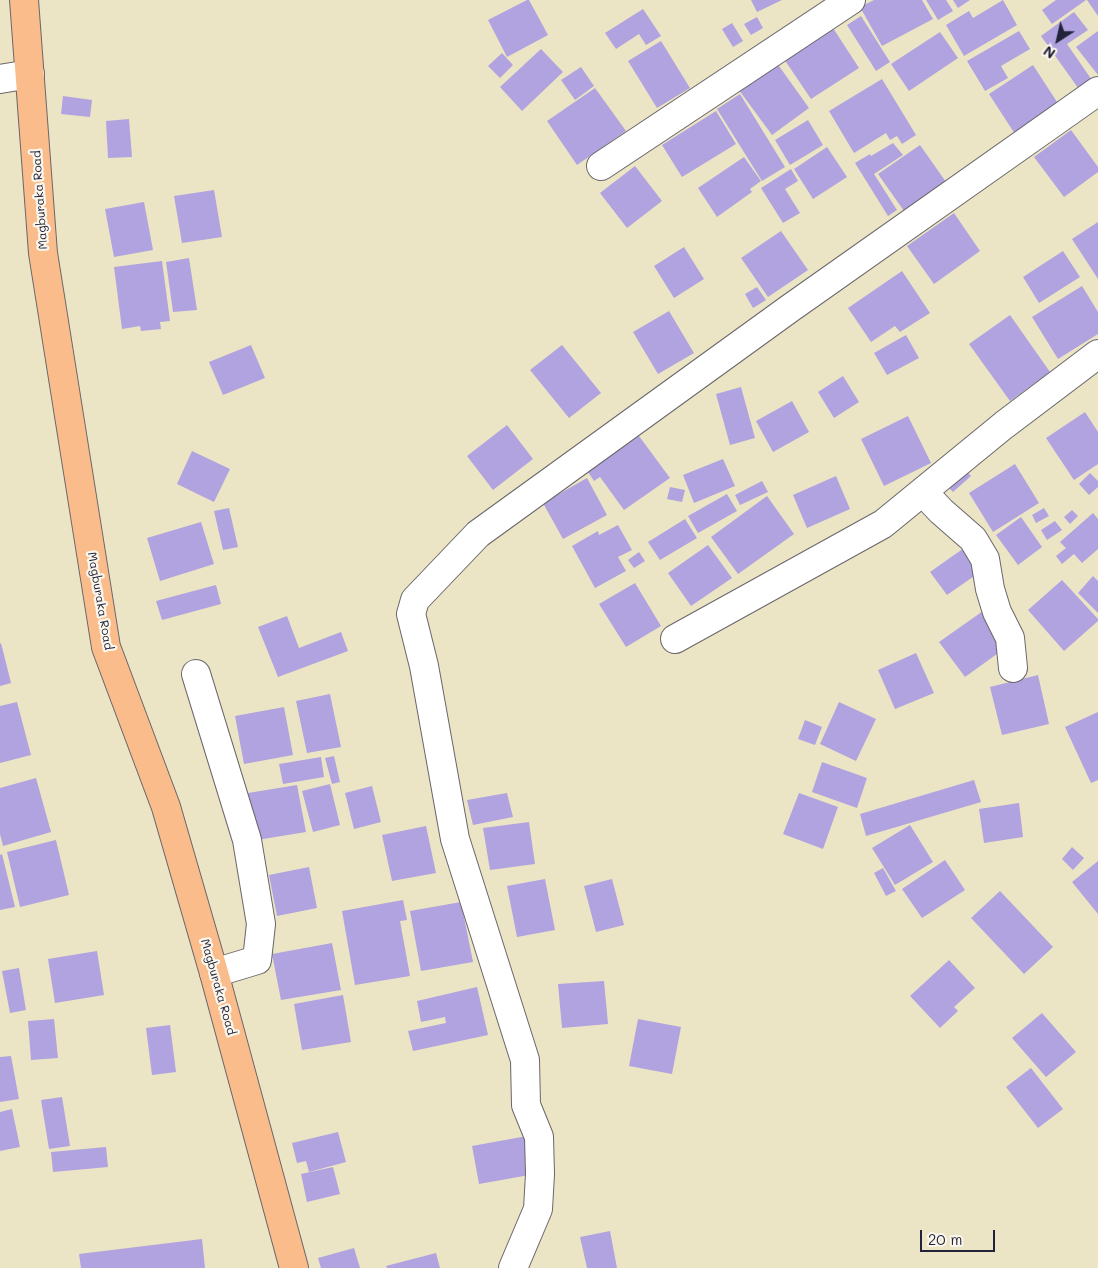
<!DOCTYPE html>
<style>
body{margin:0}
#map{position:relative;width:1098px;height:1268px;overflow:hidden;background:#ece5c5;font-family:Mali,sans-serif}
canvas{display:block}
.north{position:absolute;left:1033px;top:15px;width:50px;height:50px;-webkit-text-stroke:4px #fbf7ec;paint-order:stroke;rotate:215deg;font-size:14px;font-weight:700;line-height:20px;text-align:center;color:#22223b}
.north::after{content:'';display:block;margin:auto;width:18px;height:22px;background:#22223b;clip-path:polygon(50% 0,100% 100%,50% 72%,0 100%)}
.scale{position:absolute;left:920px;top:1230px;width:75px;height:22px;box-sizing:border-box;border:2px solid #22223b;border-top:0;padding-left:6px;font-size:15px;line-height:18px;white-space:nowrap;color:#22223b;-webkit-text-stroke:4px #fbf7ec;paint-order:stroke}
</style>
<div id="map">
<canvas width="1098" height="1268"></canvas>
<div class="north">N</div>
<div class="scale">20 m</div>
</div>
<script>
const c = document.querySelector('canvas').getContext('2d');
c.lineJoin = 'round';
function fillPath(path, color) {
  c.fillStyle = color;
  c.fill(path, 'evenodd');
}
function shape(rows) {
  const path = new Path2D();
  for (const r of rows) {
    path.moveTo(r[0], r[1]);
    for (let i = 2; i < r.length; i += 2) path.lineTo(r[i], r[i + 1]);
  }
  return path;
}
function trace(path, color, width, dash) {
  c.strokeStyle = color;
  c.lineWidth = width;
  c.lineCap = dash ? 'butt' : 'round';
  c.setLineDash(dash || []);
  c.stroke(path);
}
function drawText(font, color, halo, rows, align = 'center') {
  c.font = font + ' Mali,sans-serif';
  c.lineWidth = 4.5;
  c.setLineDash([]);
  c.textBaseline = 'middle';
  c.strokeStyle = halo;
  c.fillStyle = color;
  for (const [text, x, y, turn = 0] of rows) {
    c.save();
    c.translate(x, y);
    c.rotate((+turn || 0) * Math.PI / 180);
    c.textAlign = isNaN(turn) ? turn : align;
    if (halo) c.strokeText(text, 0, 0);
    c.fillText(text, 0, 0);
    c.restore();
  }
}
const building = shape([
 [527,0,529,0,548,35,507,57,488,20],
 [751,0,782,0,757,12],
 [874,0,922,0,933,19,882,46,860,7],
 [926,0,946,0,953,11,938,20],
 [953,0,970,0,958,8],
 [1003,0,1017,25,964,56,946,25,969,11,973,18],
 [1056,0,1086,0,1052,24,1042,10],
 [1087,0,1098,0,1098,16],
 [643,9,661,36,646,45,639,34,616,49,605,33],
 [1074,12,1088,30,1067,44,1094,83,1081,92,1041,36],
 [861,16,890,62,876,71,847,25],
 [757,17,763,28,751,35,744,24],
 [732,23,743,41,733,47,722,29],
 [833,28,859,68,811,99,784,59],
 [1019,31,1030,49,1001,66,1008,78,985,91,967,61],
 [1098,31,1098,75,1076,47],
 [940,32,958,58,909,91,891,64],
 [661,41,690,88,657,108,628,61],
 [541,49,563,72,522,111,500,87],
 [502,53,513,65,500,78,488,66],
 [774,59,809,108,772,135,736,86],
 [1033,65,1059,105,1015,134,989,94],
 [581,67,594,86,575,100,561,80],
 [882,79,916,135,902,144,897,136,890,140,886,133,854,153,829,111],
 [595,88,626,131,577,165,547,121],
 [740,94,785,167,762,181,717,109],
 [63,96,92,100,90,117,61,114],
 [716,111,736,144,682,177,662,145],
 [129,119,132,157,108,158,106,121],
 [808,120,823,145,790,165,775,140],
 [1071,130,1098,167,1098,172,1064,197,1034,157],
 [893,143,903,155,874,174,897,210,888,216,855,163,870,154,871,156],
 [920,145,946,182,904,211,878,174],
 [827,147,847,177,813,199,794,169],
 [744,157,761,181,750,189,752,192,717,217,698,188],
 [635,166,662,201,627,228,600,193],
 [791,169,798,181,785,189,800,213,783,223,761,188],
 [214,190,222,237,182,243,174,196],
 [144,202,153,250,114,257,105,209],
 [954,213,980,251,934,284,907,246],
 [1098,222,1098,279,1072,239],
 [781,231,808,270,768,297,741,258],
 [684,247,704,279,674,298,654,266],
 [1063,251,1080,277,1039,303,1023,277],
 [189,258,197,310,173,312,166,262],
 [162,261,170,321,160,322,161,329,141,331,140,326,122,329,114,267],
 [902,271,930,313,900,332,895,326,871,342,848,308],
 [1082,286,1098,312,1098,334,1058,359,1032,317],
 [757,287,766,300,753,308,745,294],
 [669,311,694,353,658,374,633,332],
 [1010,315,1050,372,1010,401,969,344],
 [906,335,919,358,887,375,874,353],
 [251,345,265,378,223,395,209,362],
 [562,345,601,393,569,418,530,370],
 [843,376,859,402,834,418,818,392],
 [741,387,755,438,730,445,716,394],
 [792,401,809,432,773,452,756,421],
 [1085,412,1098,432,1098,464,1074,480,1046,438],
 [908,416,931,463,884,486,861,439],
 [507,425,533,459,493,490,467,456],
 [639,436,670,478,624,510,600,477,594,481,588,472],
 [192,451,230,469,214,502,177,484],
 [723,459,735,486,694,503,683,475],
 [1015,464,1039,503,993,532,969,493],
 [963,467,971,476,953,492,945,484],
 [1090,473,1098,481,1098,487,1089,495,1079,484],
 [836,476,850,509,807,528,793,495],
 [587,478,607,515,563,539,543,503],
 [762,481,768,492,740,505,735,495],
 [670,487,685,490,682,502,667,499],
 [727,494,737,511,698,533,688,516],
 [767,496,794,534,738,574,711,537],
 [229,508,238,547,223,550,214,511],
 [1044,508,1049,516,1036,523,1032,515],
 [1072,510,1078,516,1070,524,1064,517],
 [1093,513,1098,519,1098,549,1082,563,1074,554,1062,564,1056,556,1066,548,1060,542],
 [1021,517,1042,547,1018,565,996,535],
 [685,519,697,538,660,560,648,542],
 [1055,521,1062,530,1047,540,1041,530],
 [201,522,214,564,160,581,147,538],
 [618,525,632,550,618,557,626,571,595,588,572,546,598,531,599,535],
 [708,545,732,578,691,606,668,573],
 [964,548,980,572,947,595,930,572],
 [639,552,645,561,634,568,628,560],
 [1093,576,1098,581,1098,613,1078,593],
 [1062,580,1098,619,1098,621,1064,651,1028,610],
 [635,583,661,626,626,647,599,604],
 [216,585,221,604,162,620,156,601],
 [983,611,1008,646,965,677,939,642],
 [287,616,299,648,341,632,348,651,278,677,258,627],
 [1,643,11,683,0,686,0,644],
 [916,653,934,693,895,709,878,670],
 [1038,675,1049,724,1002,735,990,687],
 [330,694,341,747,307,753,296,701],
 [17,702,31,755,0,763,0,706],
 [839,702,876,719,856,761,820,744],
 [284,707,293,755,244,764,235,716],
 [1098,712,1098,780,1091,783,1065,727],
 [805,720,822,727,815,745,798,739],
 [334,756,340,782,332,784,325,758],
 [321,757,324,777,283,784,279,764],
 [822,762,867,778,857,808,812,792],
 [36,778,51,832,3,846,0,834,0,788],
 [974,780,981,802,866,836,860,814],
 [330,784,340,825,313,832,302,791],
 [297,785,306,832,257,840,248,793],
 [372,786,381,822,354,829,345,793],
 [507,793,513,817,473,825,467,800],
 [799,793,838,807,823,849,783,834],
 [1019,803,1023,837,984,843,979,809],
 [529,822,535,864,490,870,483,828],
 [910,825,933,862,895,885,872,848],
 [426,826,436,873,392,881,382,835],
 [56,840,69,895,20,907,7,852],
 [1072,847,1084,858,1073,870,1062,859],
 [2,854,15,907,0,910,0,855],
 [945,860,965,890,922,918,902,889],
 [1098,861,1098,914,1072,882],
 [309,867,317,908,277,916,269,875],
 [883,868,896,891,886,896,874,873],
 [545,879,555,930,517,937,507,886],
 [612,879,624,925,596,932,584,886],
 [1000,891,1053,947,1024,974,971,918],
 [403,900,407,920,400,921,410,976,355,985,342,911],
 [461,902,473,962,421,971,410,911],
 [332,943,341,990,281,1000,272,954],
 [97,951,104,995,55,1003,48,959],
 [949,960,975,988,954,1007,958,1011,940,1028,910,996],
 [19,968,26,1010,10,1013,2,971],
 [604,981,608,1024,562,1028,558,984],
 [477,987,488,1035,413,1051,408,1031,446,1023,445,1017,421,1022,417,1001],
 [343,995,351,1042,302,1050,294,1004],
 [1042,1013,1076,1052,1046,1077,1012,1038],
 [54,1019,58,1058,31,1060,28,1021],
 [638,1019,681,1027,672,1074,629,1066],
 [170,1025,176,1072,152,1075,146,1028],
 [11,1056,19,1099,0,1102,0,1057],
 [1031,1068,1063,1109,1038,1128,1006,1087],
 [62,1097,70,1146,49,1149,41,1100],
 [12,1109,20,1147,0,1151,0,1112],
 [338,1132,346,1162,309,1172,306,1161,297,1163,292,1143],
 [527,1136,535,1174,479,1184,472,1146],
 [106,1147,108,1167,53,1172,51,1152],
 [333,1167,340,1194,307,1202,301,1174],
 [610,1231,617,1268,587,1268,580,1237],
 [202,1239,205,1268,81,1268,79,1254],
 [354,1248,360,1268,321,1268,318,1258],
 [436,1253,440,1268,387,1268,386,1266]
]);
const minor = shape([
 [0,79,30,74],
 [601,166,851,0],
 [923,492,941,511,973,539,985,559,990,589,997,612,1010,638,1013,668],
 [675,639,883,524,1004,425,1098,354],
 [196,674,247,840,261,924,257,960,214,973],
 [513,1268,538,1209,540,1174,539,1137,526,1105,525,1060,455,839,424,666,411,614,415,600,478,534,789,309,1098,91]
]);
const major = shape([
 [24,0,43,253,106,647,166,807,214,973,294,1268]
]);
const streetNames = [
 ["Magburaka Road",40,200,-94],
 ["Magburaka Road",100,601,80],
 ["Magburaka Road",218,987,74]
];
fillPath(building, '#b0a3df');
trace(minor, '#69666b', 30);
trace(major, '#69666b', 30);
trace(minor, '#fff', 28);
trace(major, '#f9bc8a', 28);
drawText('12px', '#22223b', '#fbf7ec', streetNames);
</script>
